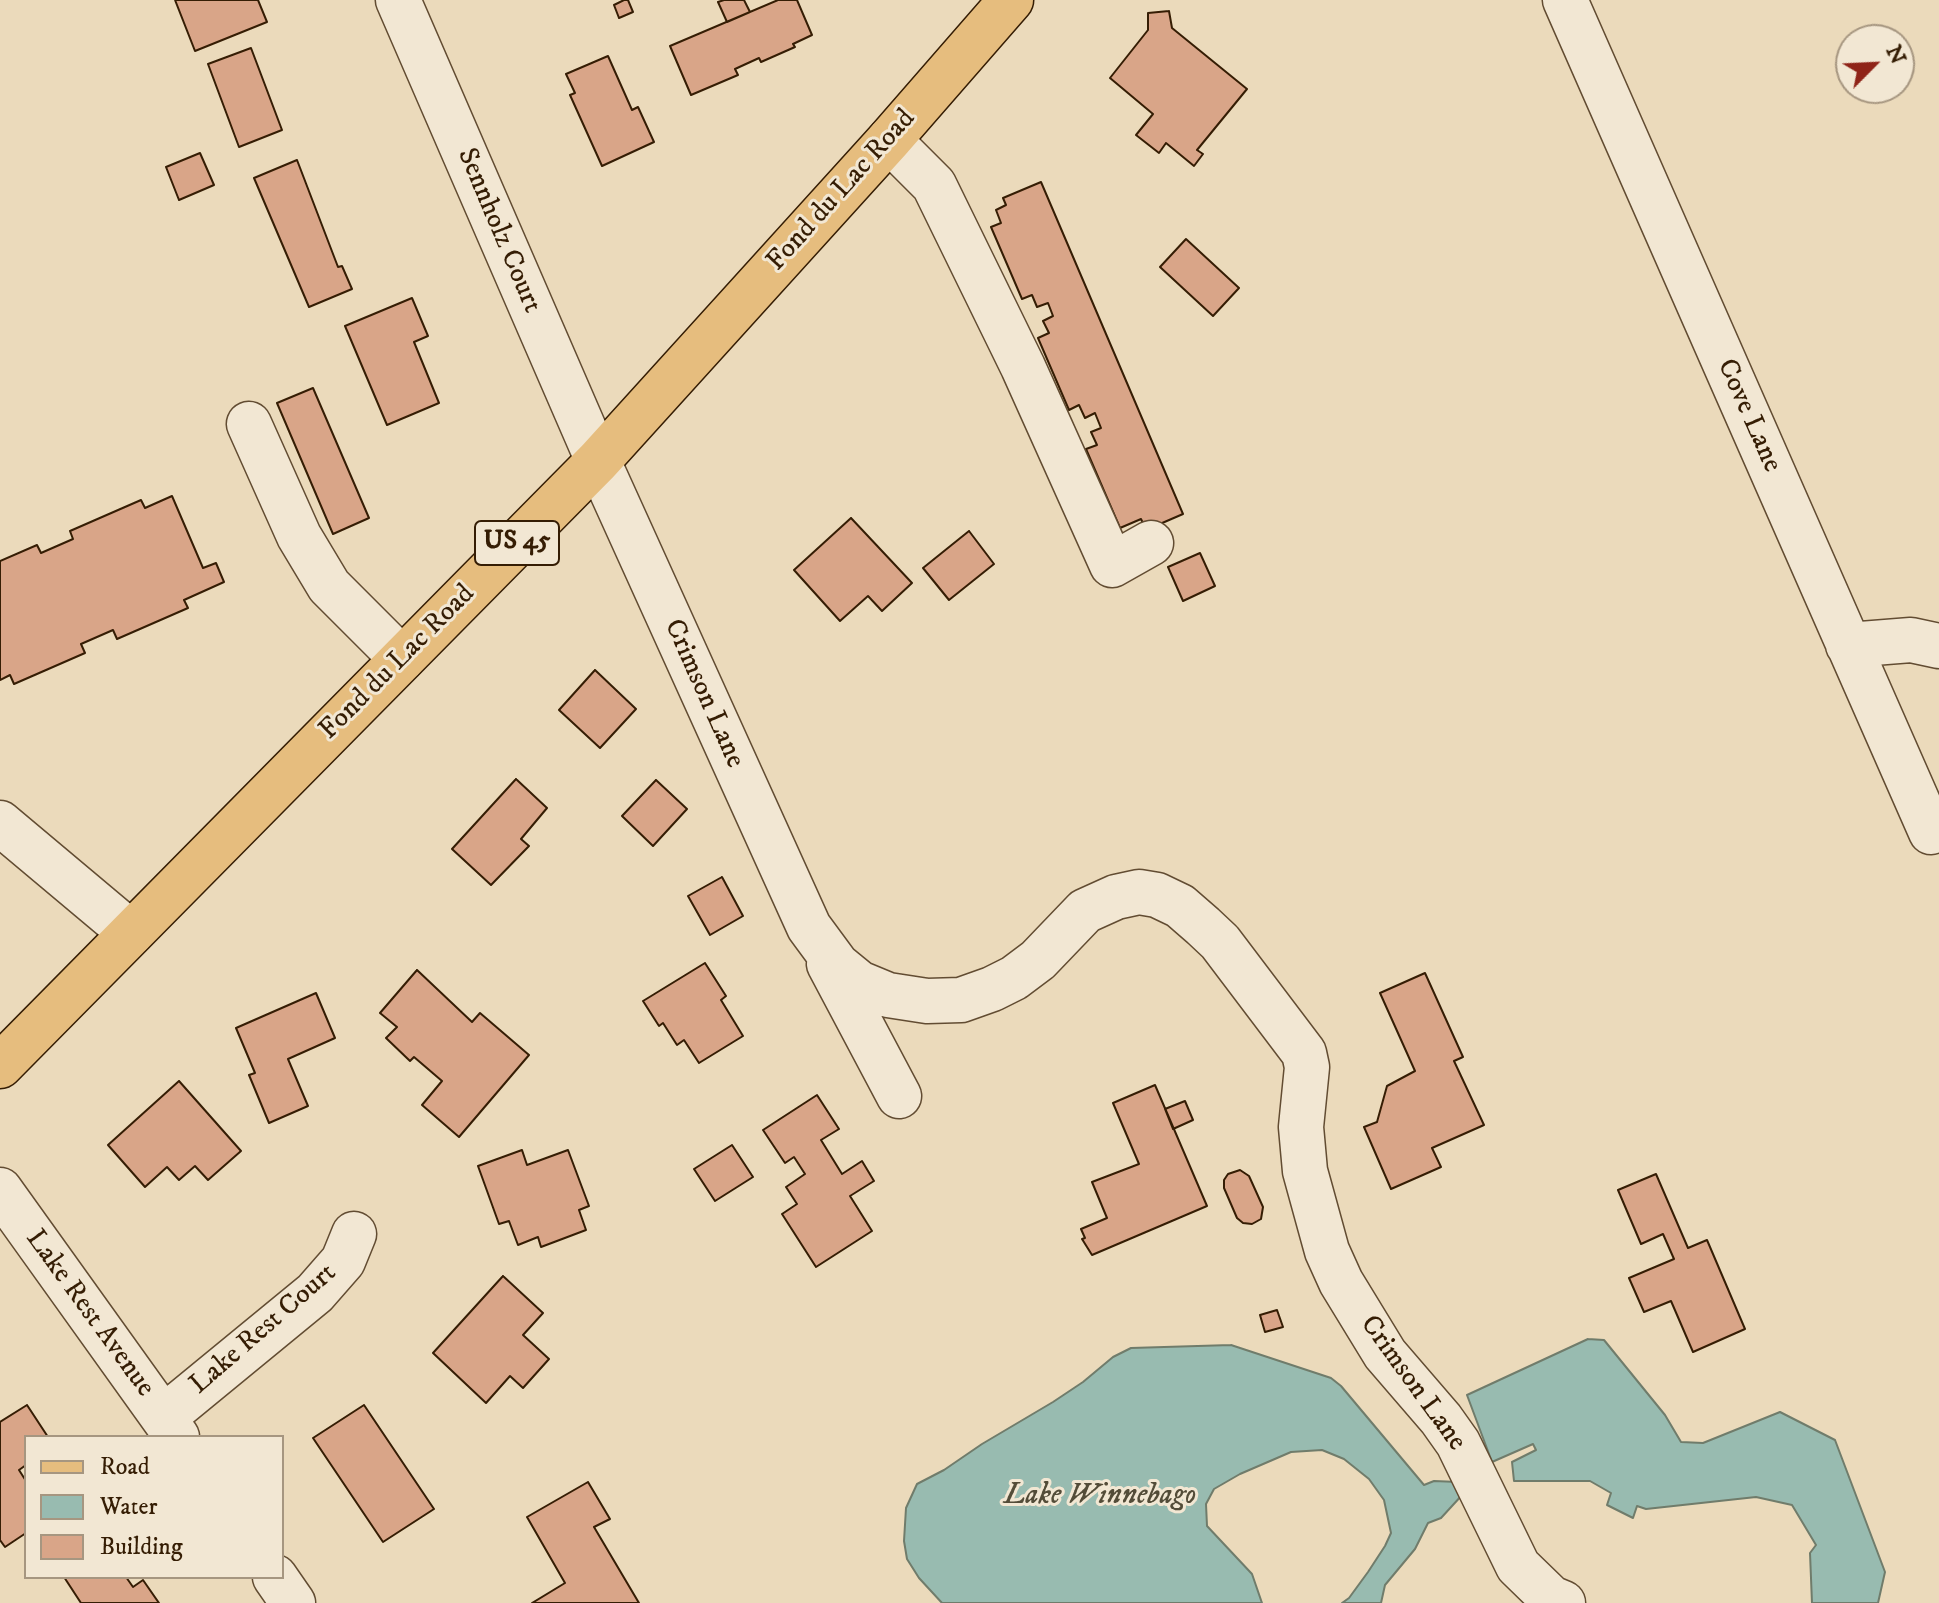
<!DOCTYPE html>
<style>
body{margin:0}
#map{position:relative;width:1939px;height:1603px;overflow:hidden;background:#ebdabb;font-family:"IM FELL DW Pica",serif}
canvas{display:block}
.legend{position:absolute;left:24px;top:1435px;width:260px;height:144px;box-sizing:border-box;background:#f2e7d3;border:2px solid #a69680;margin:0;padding:10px 14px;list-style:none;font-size:24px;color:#351d04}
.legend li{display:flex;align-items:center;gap:16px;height:40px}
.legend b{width:40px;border:2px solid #a69680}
.north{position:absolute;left:1835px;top:24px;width:80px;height:80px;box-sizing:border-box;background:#f2e7d3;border:2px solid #a69680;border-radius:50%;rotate:66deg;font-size:22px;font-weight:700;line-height:32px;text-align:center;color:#351d04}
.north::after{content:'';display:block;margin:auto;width:28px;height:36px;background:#8f2418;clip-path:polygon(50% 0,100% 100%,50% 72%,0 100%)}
</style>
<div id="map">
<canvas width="1939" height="1603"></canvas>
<ul class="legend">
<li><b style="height:10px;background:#e6bd7e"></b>Road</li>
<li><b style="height:22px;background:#98bbb0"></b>Water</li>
<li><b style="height:22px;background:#d9a588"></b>Building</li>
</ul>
<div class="north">N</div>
</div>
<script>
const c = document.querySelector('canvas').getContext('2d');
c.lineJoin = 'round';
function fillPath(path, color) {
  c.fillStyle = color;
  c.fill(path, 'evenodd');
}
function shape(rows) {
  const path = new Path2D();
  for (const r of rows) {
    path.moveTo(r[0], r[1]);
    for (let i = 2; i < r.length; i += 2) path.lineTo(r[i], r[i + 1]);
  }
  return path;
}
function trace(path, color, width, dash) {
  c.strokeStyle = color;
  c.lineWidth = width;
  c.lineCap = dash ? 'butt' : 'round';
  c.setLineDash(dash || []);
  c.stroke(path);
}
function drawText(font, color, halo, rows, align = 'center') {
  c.font = font + ' "IM FELL DW Pica",serif';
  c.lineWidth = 6;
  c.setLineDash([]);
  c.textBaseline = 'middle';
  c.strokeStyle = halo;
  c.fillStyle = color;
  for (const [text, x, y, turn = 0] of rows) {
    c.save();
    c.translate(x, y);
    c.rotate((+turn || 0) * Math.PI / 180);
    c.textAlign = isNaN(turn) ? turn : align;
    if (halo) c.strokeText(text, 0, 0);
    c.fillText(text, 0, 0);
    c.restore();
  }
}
const water = shape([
 [1588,1339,1604,1340,1665,1415,1681,1442,1703,1443,1780,1412,1835,1440,1885,1572,1878,1603,1812,1603,1810,1553,1816,1545,1792,1505,1756,1497,1646,1509,1637,1506,1633,1518,1607,1505,1611,1493,1590,1481,1514,1481,1512,1462,1536,1450,1533,1444,1492,1462,1467,1395,1588,1339],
 [1231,1345,1331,1378,1341,1386,1424,1485,1434,1481,1458,1482,1463,1494,1441,1518,1428,1523,1415,1549,1385,1585,1381,1603,1342,1603,1349,1598,1368,1572,1385,1546,1391,1533,1384,1500,1369,1479,1344,1459,1322,1450,1291,1452,1240,1474,1214,1489,1206,1504,1207,1526,1252,1574,1262,1603,942,1603,919,1578,907,1559,904,1541,906,1508,917,1484,944,1470,982,1444,1053,1402,1083,1382,1113,1357,1131,1348,1231,1345]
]);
const building = shape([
 [175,0,258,0,267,22,195,51,175,0],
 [624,0,628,0,633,12,619,18,614,5,624,0],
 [724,0,744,0,750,12,727,22,718,2,724,0],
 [778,0,797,0,812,35,793,44,795,47,761,62,759,58,735,69,738,75,691,95,670,46,778,0],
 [1169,11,1172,28,1247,89,1197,150,1203,154,1194,166,1166,143,1159,153,1136,135,1153,114,1110,78,1148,30,1148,13,1169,11],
 [251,48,282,130,239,147,208,64,251,48],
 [608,56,632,110,638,107,654,142,602,166,570,95,575,93,566,74,608,56],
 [200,153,214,185,179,200,166,167,200,153],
 [297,160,338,267,342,266,352,289,309,307,254,178,297,160],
 [1041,182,1183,514,1146,530,1141,519,1120,528,1086,449,1097,445,1091,432,1101,428,1095,413,1085,418,1079,405,1069,410,1038,338,1049,333,1043,321,1053,316,1048,303,1037,307,1032,295,1022,299,991,227,1001,223,996,210,1006,205,1003,198,1041,182],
 [1186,239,1239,288,1213,316,1160,267,1186,239],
 [412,298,428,336,414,342,439,403,387,425,345,326,412,298],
 [313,388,369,518,333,534,277,403,313,388],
 [172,496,203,568,216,563,224,582,184,600,188,608,117,639,113,630,81,644,85,653,14,684,10,675,0,680,0,561,37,545,41,553,73,539,70,531,141,500,145,508,172,496],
 [851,518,912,583,882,611,868,596,840,621,794,570,851,518],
 [969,531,994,564,949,600,923,568,969,531],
 [1200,553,1215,586,1183,601,1168,567,1200,553],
 [595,670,636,709,600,748,559,710,595,670],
 [516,779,547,808,521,839,529,846,491,885,452,849,516,779],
 [656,780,687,809,653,846,622,816,656,780],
 [722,877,743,916,710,935,688,896,722,877],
 [705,963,726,996,721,1000,743,1036,699,1063,684,1040,677,1045,663,1023,659,1026,643,1001,705,963],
 [417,970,472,1022,480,1013,529,1055,459,1137,422,1105,442,1081,414,1057,410,1061,386,1038,397,1027,380,1013,417,970],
 [1425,973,1463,1057,1454,1061,1484,1125,1432,1148,1441,1167,1391,1189,1364,1127,1377,1122,1387,1086,1415,1071,1380,993,1425,973],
 [316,993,335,1038,288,1059,308,1106,269,1123,249,1075,255,1073,236,1028,316,993],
 [179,1081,241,1151,208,1180,195,1166,179,1180,167,1167,145,1187,108,1145,179,1081],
 [1155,1085,1207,1206,1092,1255,1082,1239,1085,1238,1081,1229,1107,1218,1092,1182,1139,1164,1113,1103,1155,1085],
 [817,1095,839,1129,821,1140,842,1174,862,1161,874,1181,850,1196,872,1231,816,1267,782,1214,797,1204,786,1187,805,1174,794,1157,785,1163,763,1130,817,1095],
 [1185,1101,1193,1120,1173,1129,1165,1109,1185,1101],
 [732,1145,753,1177,715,1201,694,1169,732,1145],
 [522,1150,527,1165,568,1150,589,1206,579,1210,586,1230,541,1247,538,1237,518,1245,509,1221,499,1224,478,1166,522,1150],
 [1240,1170,1249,1176,1263,1207,1261,1219,1252,1224,1243,1223,1237,1218,1224,1188,1224,1180,1228,1174,1240,1170],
 [1656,1174,1688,1248,1707,1240,1745,1329,1693,1352,1671,1301,1644,1312,1629,1278,1674,1259,1663,1234,1641,1244,1618,1190,1656,1174],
 [503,1276,543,1313,523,1335,549,1359,523,1388,510,1376,486,1403,433,1353,503,1276],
 [1277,1310,1283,1327,1265,1332,1260,1315,1277,1310],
 [27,1405,48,1437,26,1437,26,1465,19,1470,26,1481,26,1533,5,1547,0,1540,0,1422,27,1405],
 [364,1405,434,1509,383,1542,313,1438,364,1405],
 [588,1482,610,1519,594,1527,639,1603,532,1603,565,1583,527,1517,588,1482],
 [64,1577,126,1577,133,1587,143,1580,159,1603,81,1603,64,1577]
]);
const minor = shape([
 [398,0,598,461,809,927,837,965,859,983,888,995,927,1001,961,1000,992,989,1014,978,1038,960,1085,911,1116,897,1139,892,1157,895,1180,906,1203,926,1220,942,1304,1053,1307,1067,1301,1127,1305,1171,1327,1251,1341,1282,1385,1354,1441,1419,1458,1443,1518,1566,1551,1598,1563,1603],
 [1565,0,1931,832],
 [889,140,934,185,1023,367,1112,565,1151,543],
 [249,424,299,536,329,586,402,659],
 [1848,645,1911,640,1939,646],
 [0,823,131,933],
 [829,964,899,1096],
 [0,1190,177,1437],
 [164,1417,315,1293,343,1261,354,1234],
 [275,1577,293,1603]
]);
const major = shape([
 [0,1066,598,461,889,140,1011,0]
]);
const shields = [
 [517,543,84]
];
const shieldNames = [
 ["US 45",517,543]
];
const streetNames = [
 ["Fond du Lac Road",842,191,-48],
 ["Sennholz Court",498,231,67],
 ["Cove Lane",1748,416,66],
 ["Fond du Lac Road",398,663,-45],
 ["Crimson Lane",703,694,66],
 ["Lake Rest Avenue",89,1314,54],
 ["Lake Rest Court",264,1330,-41],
 ["Crimson Lane",1412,1384,54]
];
const waterNames = [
 ["Lake Winnebago",1100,1497]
];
fillPath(water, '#98bbb0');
trace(water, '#707c6b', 2);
fillPath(building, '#d9a588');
trace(building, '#351d04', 2);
trace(minor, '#624c32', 47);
trace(major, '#351d04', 47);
trace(minor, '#f2e7d3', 44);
trace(major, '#e6bd7e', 44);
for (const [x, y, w] of shields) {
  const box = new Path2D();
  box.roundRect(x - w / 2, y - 22, w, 44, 6);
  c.fillStyle = '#f2e7d3';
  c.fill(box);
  trace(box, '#351d04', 2);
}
drawText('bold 26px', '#351d04', null, shieldNames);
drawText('28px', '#351d04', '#f2e7d3', streetNames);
drawText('italic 30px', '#534c38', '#f2e7d3', waterNames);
</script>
